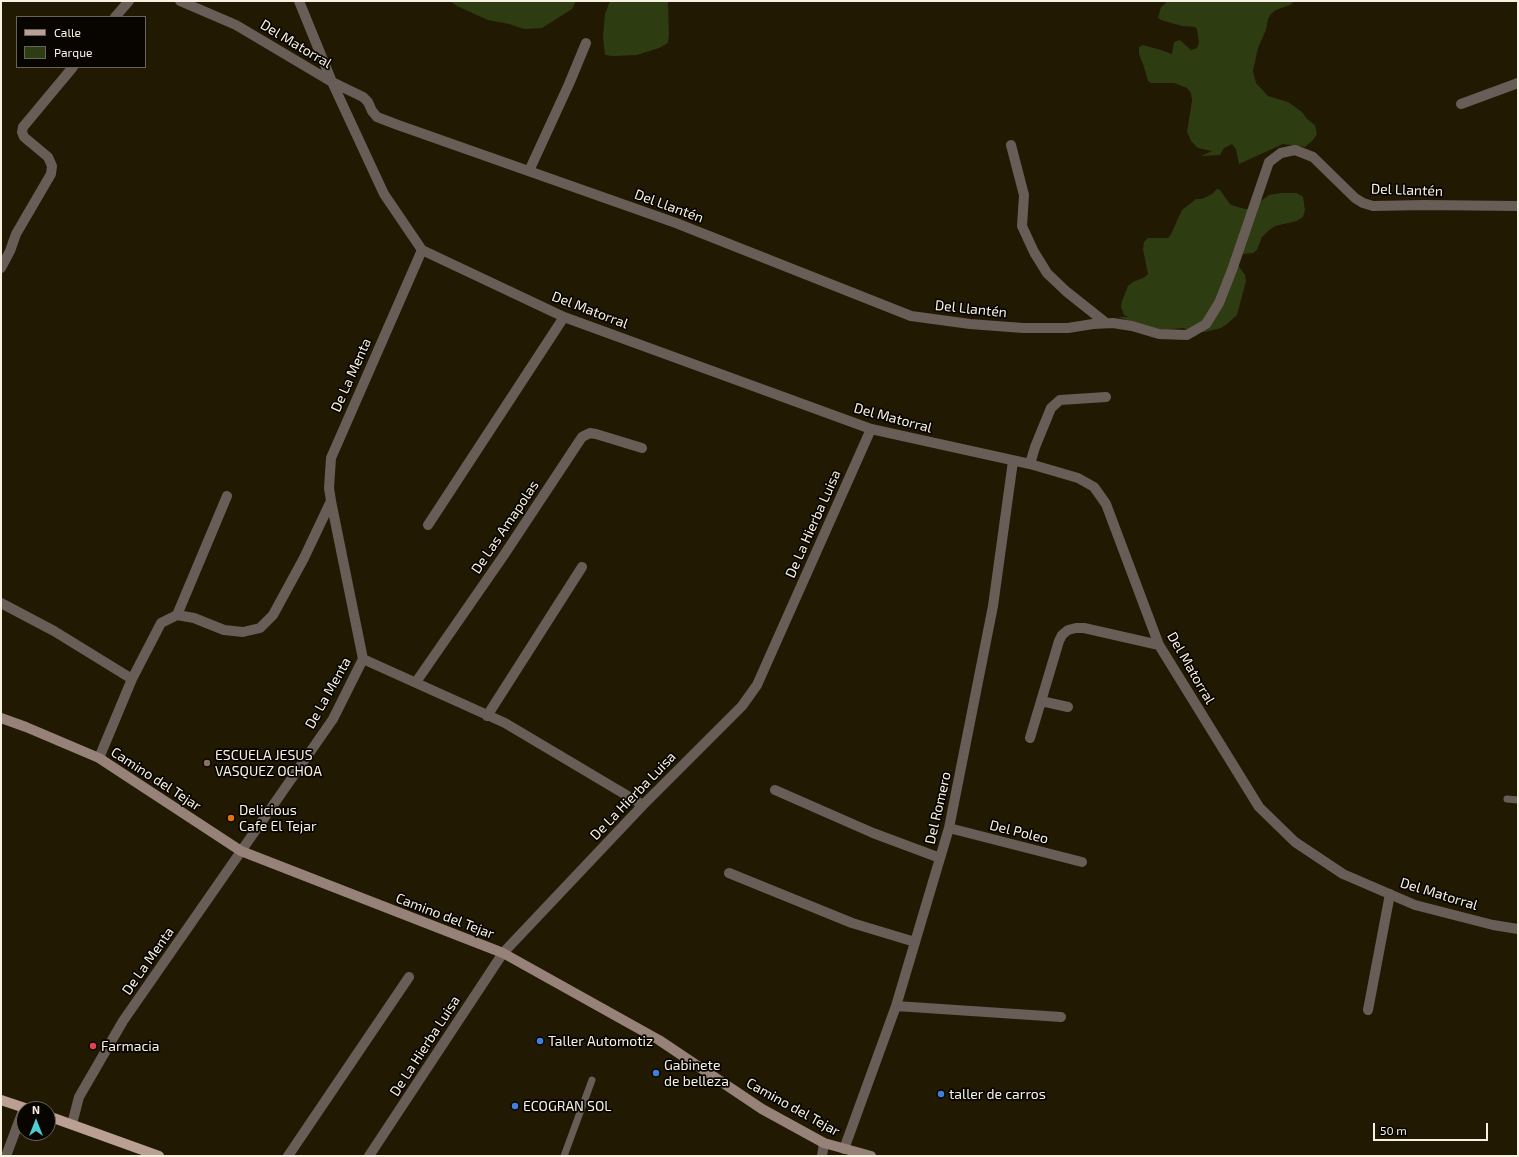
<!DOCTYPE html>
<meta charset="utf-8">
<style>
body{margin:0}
#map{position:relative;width:1519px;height:1157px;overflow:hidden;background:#221902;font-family:"Exo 2",sans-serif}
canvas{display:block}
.frame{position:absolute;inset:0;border:2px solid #f7f1e2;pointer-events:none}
.legend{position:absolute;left:16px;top:16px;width:130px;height:52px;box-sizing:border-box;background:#080501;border:1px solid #68635b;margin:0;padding:5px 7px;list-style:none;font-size:12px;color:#f7f1e2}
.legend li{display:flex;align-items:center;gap:8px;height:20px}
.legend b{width:20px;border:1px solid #68635b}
.north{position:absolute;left:16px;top:1101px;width:40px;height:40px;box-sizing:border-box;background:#080501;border:1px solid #68635b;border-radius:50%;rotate:0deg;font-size:11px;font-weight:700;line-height:16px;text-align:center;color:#f7f1e2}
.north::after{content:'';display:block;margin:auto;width:14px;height:18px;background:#51ccd3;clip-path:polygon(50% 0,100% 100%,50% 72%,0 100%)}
.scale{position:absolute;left:1373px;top:1123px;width:115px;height:18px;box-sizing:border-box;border:2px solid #f7f1e2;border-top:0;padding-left:5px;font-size:12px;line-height:14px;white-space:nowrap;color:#f7f1e2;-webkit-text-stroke:3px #080501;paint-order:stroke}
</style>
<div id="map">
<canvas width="1519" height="1157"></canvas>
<div class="frame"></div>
<ul class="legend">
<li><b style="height:5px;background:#baa093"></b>Calle</li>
<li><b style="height:11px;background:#2e3c11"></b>Parque</li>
</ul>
<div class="north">N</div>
<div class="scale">50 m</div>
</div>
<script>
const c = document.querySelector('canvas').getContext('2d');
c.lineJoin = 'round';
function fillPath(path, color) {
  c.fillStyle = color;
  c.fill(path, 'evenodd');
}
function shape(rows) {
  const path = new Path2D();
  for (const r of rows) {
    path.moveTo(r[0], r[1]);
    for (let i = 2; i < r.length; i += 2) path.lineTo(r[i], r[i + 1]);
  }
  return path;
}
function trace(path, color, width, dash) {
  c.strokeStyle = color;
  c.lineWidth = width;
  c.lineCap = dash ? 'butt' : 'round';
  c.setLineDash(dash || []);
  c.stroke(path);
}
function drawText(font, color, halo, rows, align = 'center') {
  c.font = font + ' "Exo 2",sans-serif';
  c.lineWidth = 3.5;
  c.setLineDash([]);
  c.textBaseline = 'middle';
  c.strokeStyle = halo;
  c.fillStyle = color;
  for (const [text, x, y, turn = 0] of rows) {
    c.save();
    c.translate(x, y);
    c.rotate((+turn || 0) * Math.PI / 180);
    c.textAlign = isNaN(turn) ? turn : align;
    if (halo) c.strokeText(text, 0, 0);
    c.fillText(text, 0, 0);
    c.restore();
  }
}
const green = shape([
 [450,1,576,1,572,9,542,28,524,29,509,24,488,20,457,6],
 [610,1,668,1,669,35,668,43,659,48,637,55,613,56,605,55,603,37,605,14],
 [1168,1,1295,1,1290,5,1276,10,1271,14,1268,19,1266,30,1258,48,1253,71,1256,83,1268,96,1288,102,1302,112,1307,119,1315,125,1317,134,1313,140,1305,147,1283,144,1239,164,1236,149,1232,144,1224,148,1220,155,1201,156,1212,151,1198,148,1191,141,1187,132,1192,101,1191,93,1187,88,1174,83,1151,83,1148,81,1144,67,1139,54,1139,47,1143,45,1161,50,1172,54,1174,42,1180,40,1191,50,1197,48,1199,43,1197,29,1195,27,1182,26,1161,20,1158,18,1161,7],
 [1217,189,1220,190,1230,204,1234,206,1245,209,1250,209,1269,195,1281,193,1297,193,1303,197,1305,210,1303,217,1297,221,1275,226,1268,231,1262,237,1257,250,1253,253,1243,254,1240,258,1238,265,1245,275,1246,281,1237,315,1227,324,1221,328,1205,332,1192,332,1183,328,1162,330,1117,317,1128,317,1124,315,1121,307,1122,301,1128,286,1133,282,1145,277,1148,274,1143,249,1144,242,1148,238,1168,238,1171,234,1182,210,1196,199,1202,199,1212,194]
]);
const lane = shape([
 [1507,799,1518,800],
 [564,1156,592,1080]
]);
const street = shape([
 [180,1,236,25,332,82,384,194,422,250,564,317,871,429,1030,464,1078,478,1094,487,1106,504,1159,645,1259,807,1295,842,1343,874,1415,905,1493,925,1518,929],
 [299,1,332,82,363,97,368,102,372,111,377,117,398,125,676,223,911,316,970,324,1023,328,1068,328,1093,324,1113,323,1132,326,1159,334,1187,335,1206,324,1219,303,1232,270,1269,162,1281,153,1295,150,1313,157,1355,198,1363,203,1373,206,1424,205,1518,206],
 [115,17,129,1],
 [1461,104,1518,83],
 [1011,145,1024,195,1022,226,1034,252,1047,273,1067,292,1106,323],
 [529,171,569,84,586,43],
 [1,268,10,251,16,234,51,174,52,166,48,157,24,137,22,132,23,127,73,67],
 [1030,464,1035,447,1051,408,1060,400,1106,397],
 [428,525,564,317],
 [1,603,54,631,132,679],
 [177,615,227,496],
 [363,659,505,723,643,805],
 [416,682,504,555,582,437,590,433,596,434,642,448],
 [1041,701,1068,707],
 [487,716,582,567],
 [1030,738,1059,641,1062,635,1068,630,1076,628,1084,628,1159,645],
 [99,758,132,679,161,623,177,615,194,618,224,630,243,632,260,628,273,615,304,558,331,501],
 [775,790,873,833,940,858],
 [949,828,1082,862],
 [729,873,852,923,915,942],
 [896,1006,1061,1017],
 [1368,1010,1390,894],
 [72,1124,79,1097,123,1021,333,719,363,659,331,501,329,488,331,458,422,250],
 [844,1149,896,1006,949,828,993,606,1013,461],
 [6,1156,24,1108],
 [288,1156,409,977],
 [369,1156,503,953,643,805,742,706,757,685,871,429],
 [822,1156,824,1143]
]);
const secondary = shape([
 [1,718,26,727,99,758,241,851,503,953,659,1040,762,1109,824,1143,871,1156]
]);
const primary = shape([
 [1,1100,28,1109],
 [48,1116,159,1156]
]);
const markers = [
 [207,763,4,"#8d6e63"],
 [231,818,4,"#e8710a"],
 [540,1041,4,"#3f7fe0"],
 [93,1046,4,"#e0444e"],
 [656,1073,4,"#3f7fe0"],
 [941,1094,4,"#3f7fe0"],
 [515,1106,4,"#3f7fe0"]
];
const streetNames = [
 ["Del Matorral",296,44,31],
 ["Del Llantén",1407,190,2],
 ["Del Llantén",669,206,20],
 ["Del Llantén",971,309,6],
 ["Del Matorral",590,310,21],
 ["De La Menta",351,375,-66],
 ["Del Matorral",893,418,15],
 ["De La Hierba Luisa",813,524,-66],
 ["De Las Amapolas",505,527,-56],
 ["Del Matorral",1191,668,60],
 ["De La Menta",328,693,-61],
 ["Camino del Tejar",156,779,33],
 ["De La Hierba Luisa",633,796,-46],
 ["Del Romero",938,808,-77],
 ["Del Poleo",1019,832,14],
 ["Del Matorral",1439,894,17],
 ["Camino del Tejar",445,916,21],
 ["De La Menta",148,961,-55],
 ["De La Hierba Luisa",425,1046,-57],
 ["Camino del Tejar",793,1107,29]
];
const poiNames = [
 ["ESCUELA JESUS",215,755],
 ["VASQUEZ OCHOA",215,771],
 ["Delicious",239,810],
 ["Cafe El Tejar",239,826],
 ["Taller Automotiz",548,1041],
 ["Farmacia",101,1046],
 ["Gabinete",664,1065],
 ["de belleza",664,1081],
 ["taller de carros",949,1094],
 ["ECOGRAN SOL",523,1106]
];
fillPath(green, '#2e3c11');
trace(lane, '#695d57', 7);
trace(street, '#695d57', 10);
trace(secondary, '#978279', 10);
trace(primary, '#baa093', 10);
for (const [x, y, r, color] of markers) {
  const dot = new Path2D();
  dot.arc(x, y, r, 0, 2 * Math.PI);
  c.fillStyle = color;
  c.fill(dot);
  trace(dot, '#080501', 1.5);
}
drawText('14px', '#f7f1e2', '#080501', streetNames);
drawText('14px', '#f7f1e2', '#080501', poiNames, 'left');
</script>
